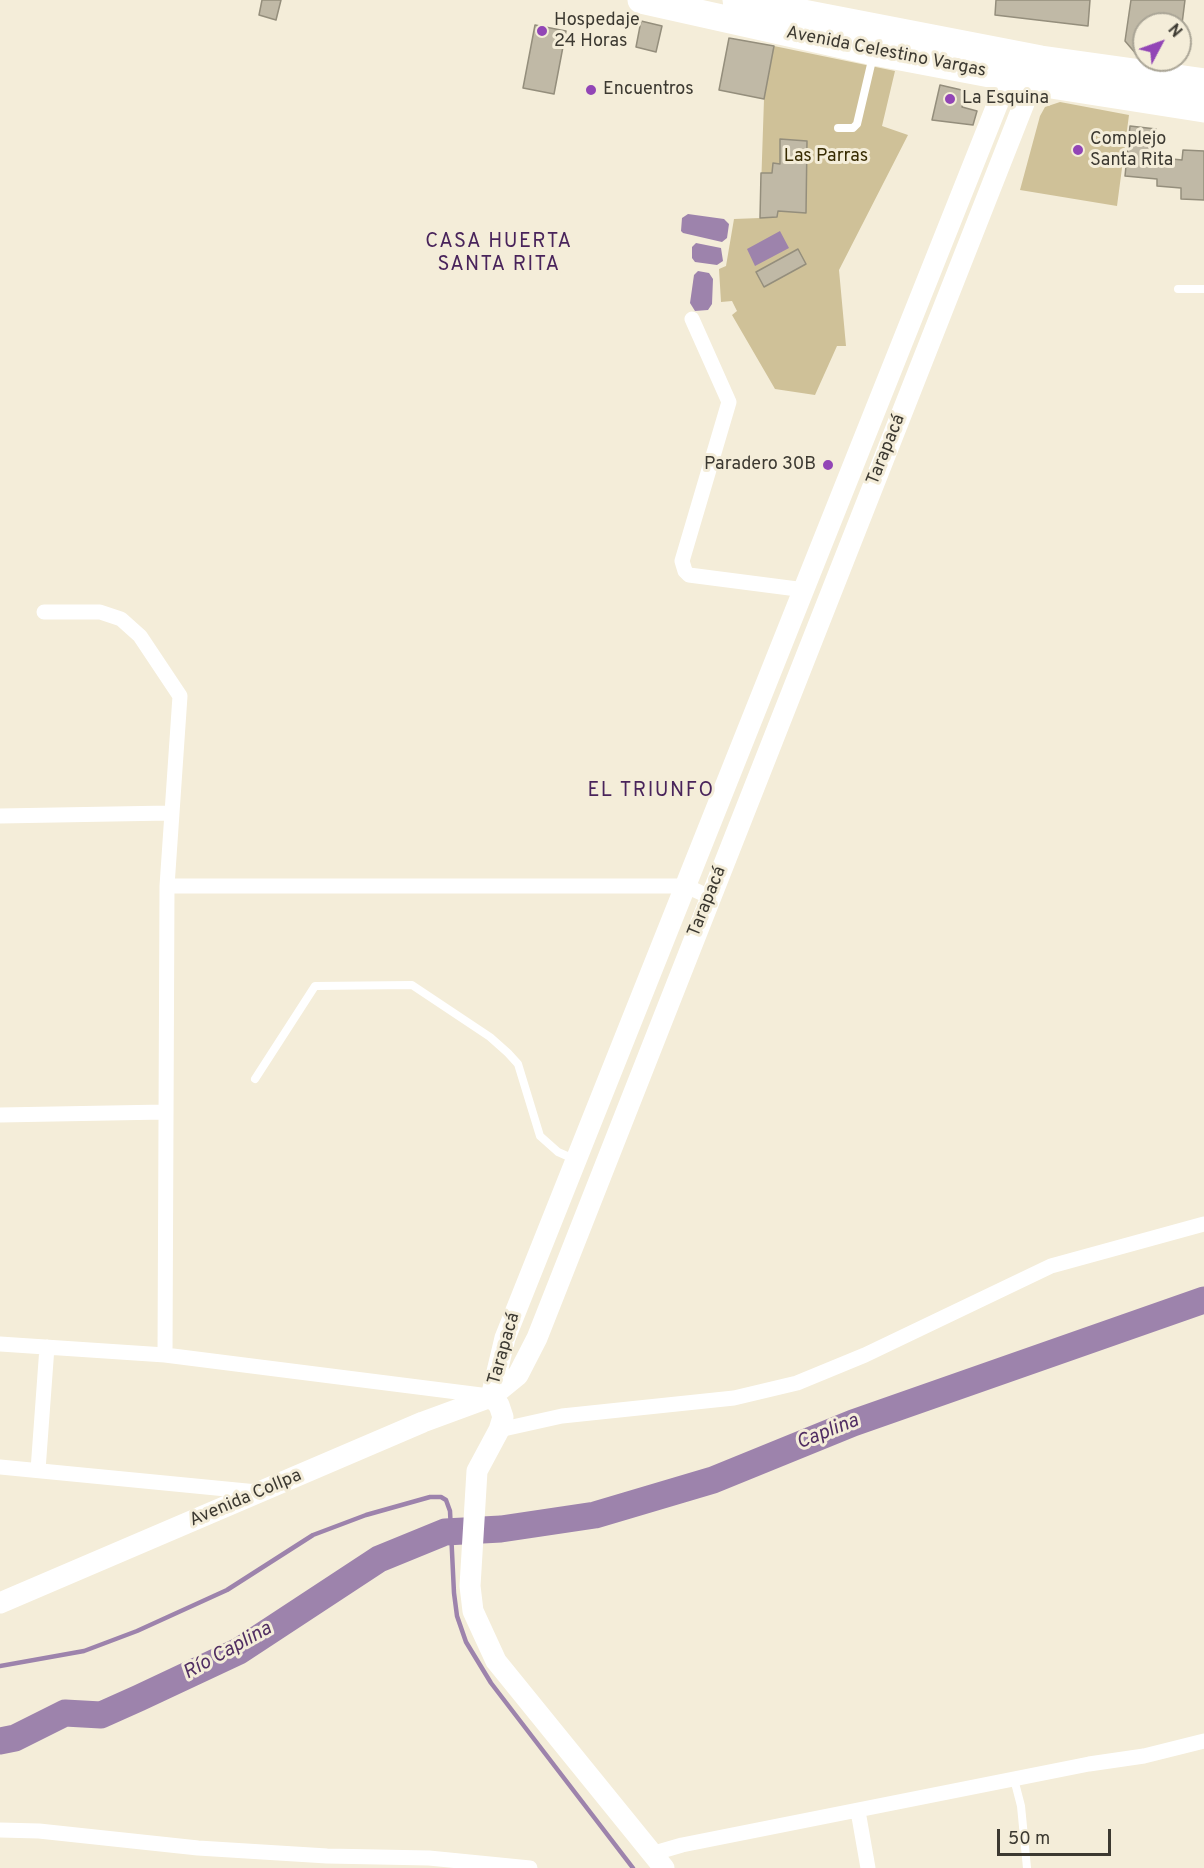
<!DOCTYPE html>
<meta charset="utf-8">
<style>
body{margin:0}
#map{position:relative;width:1204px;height:1868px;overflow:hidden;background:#f4edd9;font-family:Overpass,sans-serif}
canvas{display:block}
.north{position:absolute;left:1132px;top:12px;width:60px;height:60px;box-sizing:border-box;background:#f4edd9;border:2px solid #aaa596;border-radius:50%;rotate:49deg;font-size:16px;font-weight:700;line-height:24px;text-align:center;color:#3c3931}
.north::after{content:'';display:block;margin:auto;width:21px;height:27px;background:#9245b6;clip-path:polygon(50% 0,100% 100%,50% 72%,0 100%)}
.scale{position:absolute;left:997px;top:1829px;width:114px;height:27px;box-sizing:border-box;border:3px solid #3c3931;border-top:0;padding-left:8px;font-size:18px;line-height:21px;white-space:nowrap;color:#3c3931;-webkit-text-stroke:4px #f4edd9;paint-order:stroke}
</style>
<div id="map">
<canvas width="1204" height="1868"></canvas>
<div class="north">N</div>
<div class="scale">50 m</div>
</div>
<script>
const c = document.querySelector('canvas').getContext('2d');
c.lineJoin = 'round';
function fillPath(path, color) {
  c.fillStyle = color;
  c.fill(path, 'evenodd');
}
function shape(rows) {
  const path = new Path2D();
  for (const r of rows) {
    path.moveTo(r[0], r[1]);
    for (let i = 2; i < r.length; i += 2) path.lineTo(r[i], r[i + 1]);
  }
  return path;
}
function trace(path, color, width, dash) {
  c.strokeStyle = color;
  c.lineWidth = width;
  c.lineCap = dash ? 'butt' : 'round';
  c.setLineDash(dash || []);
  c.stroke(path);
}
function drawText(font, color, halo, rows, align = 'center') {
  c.font = font + ' Overpass,sans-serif';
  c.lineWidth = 6;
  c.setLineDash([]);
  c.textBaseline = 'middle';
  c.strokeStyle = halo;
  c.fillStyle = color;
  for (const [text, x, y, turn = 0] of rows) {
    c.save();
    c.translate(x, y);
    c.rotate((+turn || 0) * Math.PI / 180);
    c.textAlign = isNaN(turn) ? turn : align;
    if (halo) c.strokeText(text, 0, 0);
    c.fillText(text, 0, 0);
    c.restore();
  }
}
const green = shape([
 [774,46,895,71,882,126,908,135,839,270,846,346,837,346,815,395,775,389,732,315,737,311,732,301,721,302,719,269,726,266,734,219,760,218,764,99],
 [1060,102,1129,115,1117,206,1020,190,1040,116,1045,107]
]);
const water = shape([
 [688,214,724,219,729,224,727,238,722,242,683,233,681,231,682,218],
 [780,231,789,248,755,266,747,249],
 [696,243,721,248,723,261,717,265,695,262,692,258,692,247],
 [698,271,709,273,713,279,712,304,708,310,695,311,690,303,694,275]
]);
const stream = shape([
 [0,1666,84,1651,137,1631,227,1590,313,1535,366,1515,430,1497,441,1497,446,1500,450,1511,454,1593,457,1616,466,1642,491,1683,633,1868]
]);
const river = shape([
 [0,1741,15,1738,65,1713,101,1715,139,1698,239,1651,379,1559,445,1532,501,1529,595,1515,713,1480,853,1423,1204,1300]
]);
const building = shape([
 [262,0,281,0,276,20,259,15,262,0],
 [996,0,1090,0,1088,26,995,15,996,0],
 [1131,0,1185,0,1182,24,1144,24,1144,50,1137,55,1125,41,1131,0],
 [641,21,662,26,656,52,636,47,641,21],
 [535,25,566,31,554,94,523,88,535,25],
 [729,38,774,46,764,99,719,90,729,38],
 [940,85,966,91,962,107,977,111,973,125,932,120,940,85],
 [1130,126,1156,129,1153,157,1182,160,1183,150,1204,151,1204,200,1181,199,1181,188,1157,186,1157,179,1125,176,1130,126],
 [780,139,807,141,806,213,778,211,777,217,760,218,761,173,772,173,773,163,780,164,780,139],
 [798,249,806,264,764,287,756,272,798,249]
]);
const lane = shape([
 [838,128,853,128,857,124,873,56],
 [1178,289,1204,289],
 [255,1079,315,986,412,985,490,1037,508,1053,518,1064,540,1136,558,1152,574,1159],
 [1014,1779,1021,1806,1027,1868]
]);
const street = shape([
 [692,319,729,402,682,561,685,571,689,575,805,590],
 [44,612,100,612,121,619,140,636,180,696,167,886,165,1355],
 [0,816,170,813],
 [167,886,686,886,710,897],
 [0,1115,165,1112],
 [0,1344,165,1355,489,1396],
 [499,1430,562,1416,734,1398,797,1383,865,1355,1051,1266,1204,1224],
 [0,1467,257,1492],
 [38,1470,47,1347],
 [858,1811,868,1868],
 [0,1830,39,1831,198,1848,327,1856,429,1858,530,1868],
 [651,1854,682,1845,1089,1764,1144,1756,1204,1741]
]);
const secondary = shape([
 [491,1397,505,1338,1013,65],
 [491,1397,499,1405,503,1417,499,1430,477,1471,470,1586,473,1611,496,1661,664,1868],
 [0,1603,423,1422,491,1397,518,1375,537,1338,1038,68]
]);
const highway = shape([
 [641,0,874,52,1032,82,1204,109],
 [736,0,1041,59,1204,82]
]);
const markers = [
 [542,31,6,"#9245b6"],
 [591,90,6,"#9245b6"],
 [950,99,6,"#9245b6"],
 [1078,150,6,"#9245b6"],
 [828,465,6,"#9245b6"]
];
const poiNames = [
 ["Hospedaje",554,21],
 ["24 Horas",554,42],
 ["Encuentros",603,90],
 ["La Esquina",962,99],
 ["Complejo",1090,140],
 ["Santa Rita",1090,161],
 ["Paradero 30B",816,465,"right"]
];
const streetNames = [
 ["Avenida Celestino Vargas",886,53,11],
 ["Tarapacá",887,450,-68],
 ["Tarapacá",708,902,-68],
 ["Tarapacá",505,1349,-74],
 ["Avenida Collpa",246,1499,-23]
];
const parkNames = [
 ["Las Parras",826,157]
];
const neighbourhoodNames = [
 ["CASA HUERTA",499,243],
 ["SANTA RITA",499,266],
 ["EL TRIUNFO",651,792]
];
const waterNames = [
 ["Caplina",828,1433,-22],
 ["Río Caplina",228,1652,-29]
];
fillPath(green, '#cfc198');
fillPath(water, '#9d83ac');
trace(stream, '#9d83ac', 4.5);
trace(river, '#9d83ac', 27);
fillPath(building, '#c0b9a6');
trace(building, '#948e7c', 1.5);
trace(lane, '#fff', 8);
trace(street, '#fff', 15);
trace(secondary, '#fff', 21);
trace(highway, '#fff', 27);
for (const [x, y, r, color] of markers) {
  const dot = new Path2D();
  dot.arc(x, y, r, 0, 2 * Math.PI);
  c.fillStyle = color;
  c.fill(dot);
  trace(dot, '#f4edd9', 2);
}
drawText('18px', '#3c3931', '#f4edd9', poiNames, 'left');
drawText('18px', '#3c3931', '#f4edd9', streetNames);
drawText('18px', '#372b02', '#f4edd9', parkNames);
c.letterSpacing = '1.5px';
drawText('20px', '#49245b', '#f4edd9', neighbourhoodNames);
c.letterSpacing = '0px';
drawText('italic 20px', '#502d62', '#f4edd9', waterNames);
</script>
